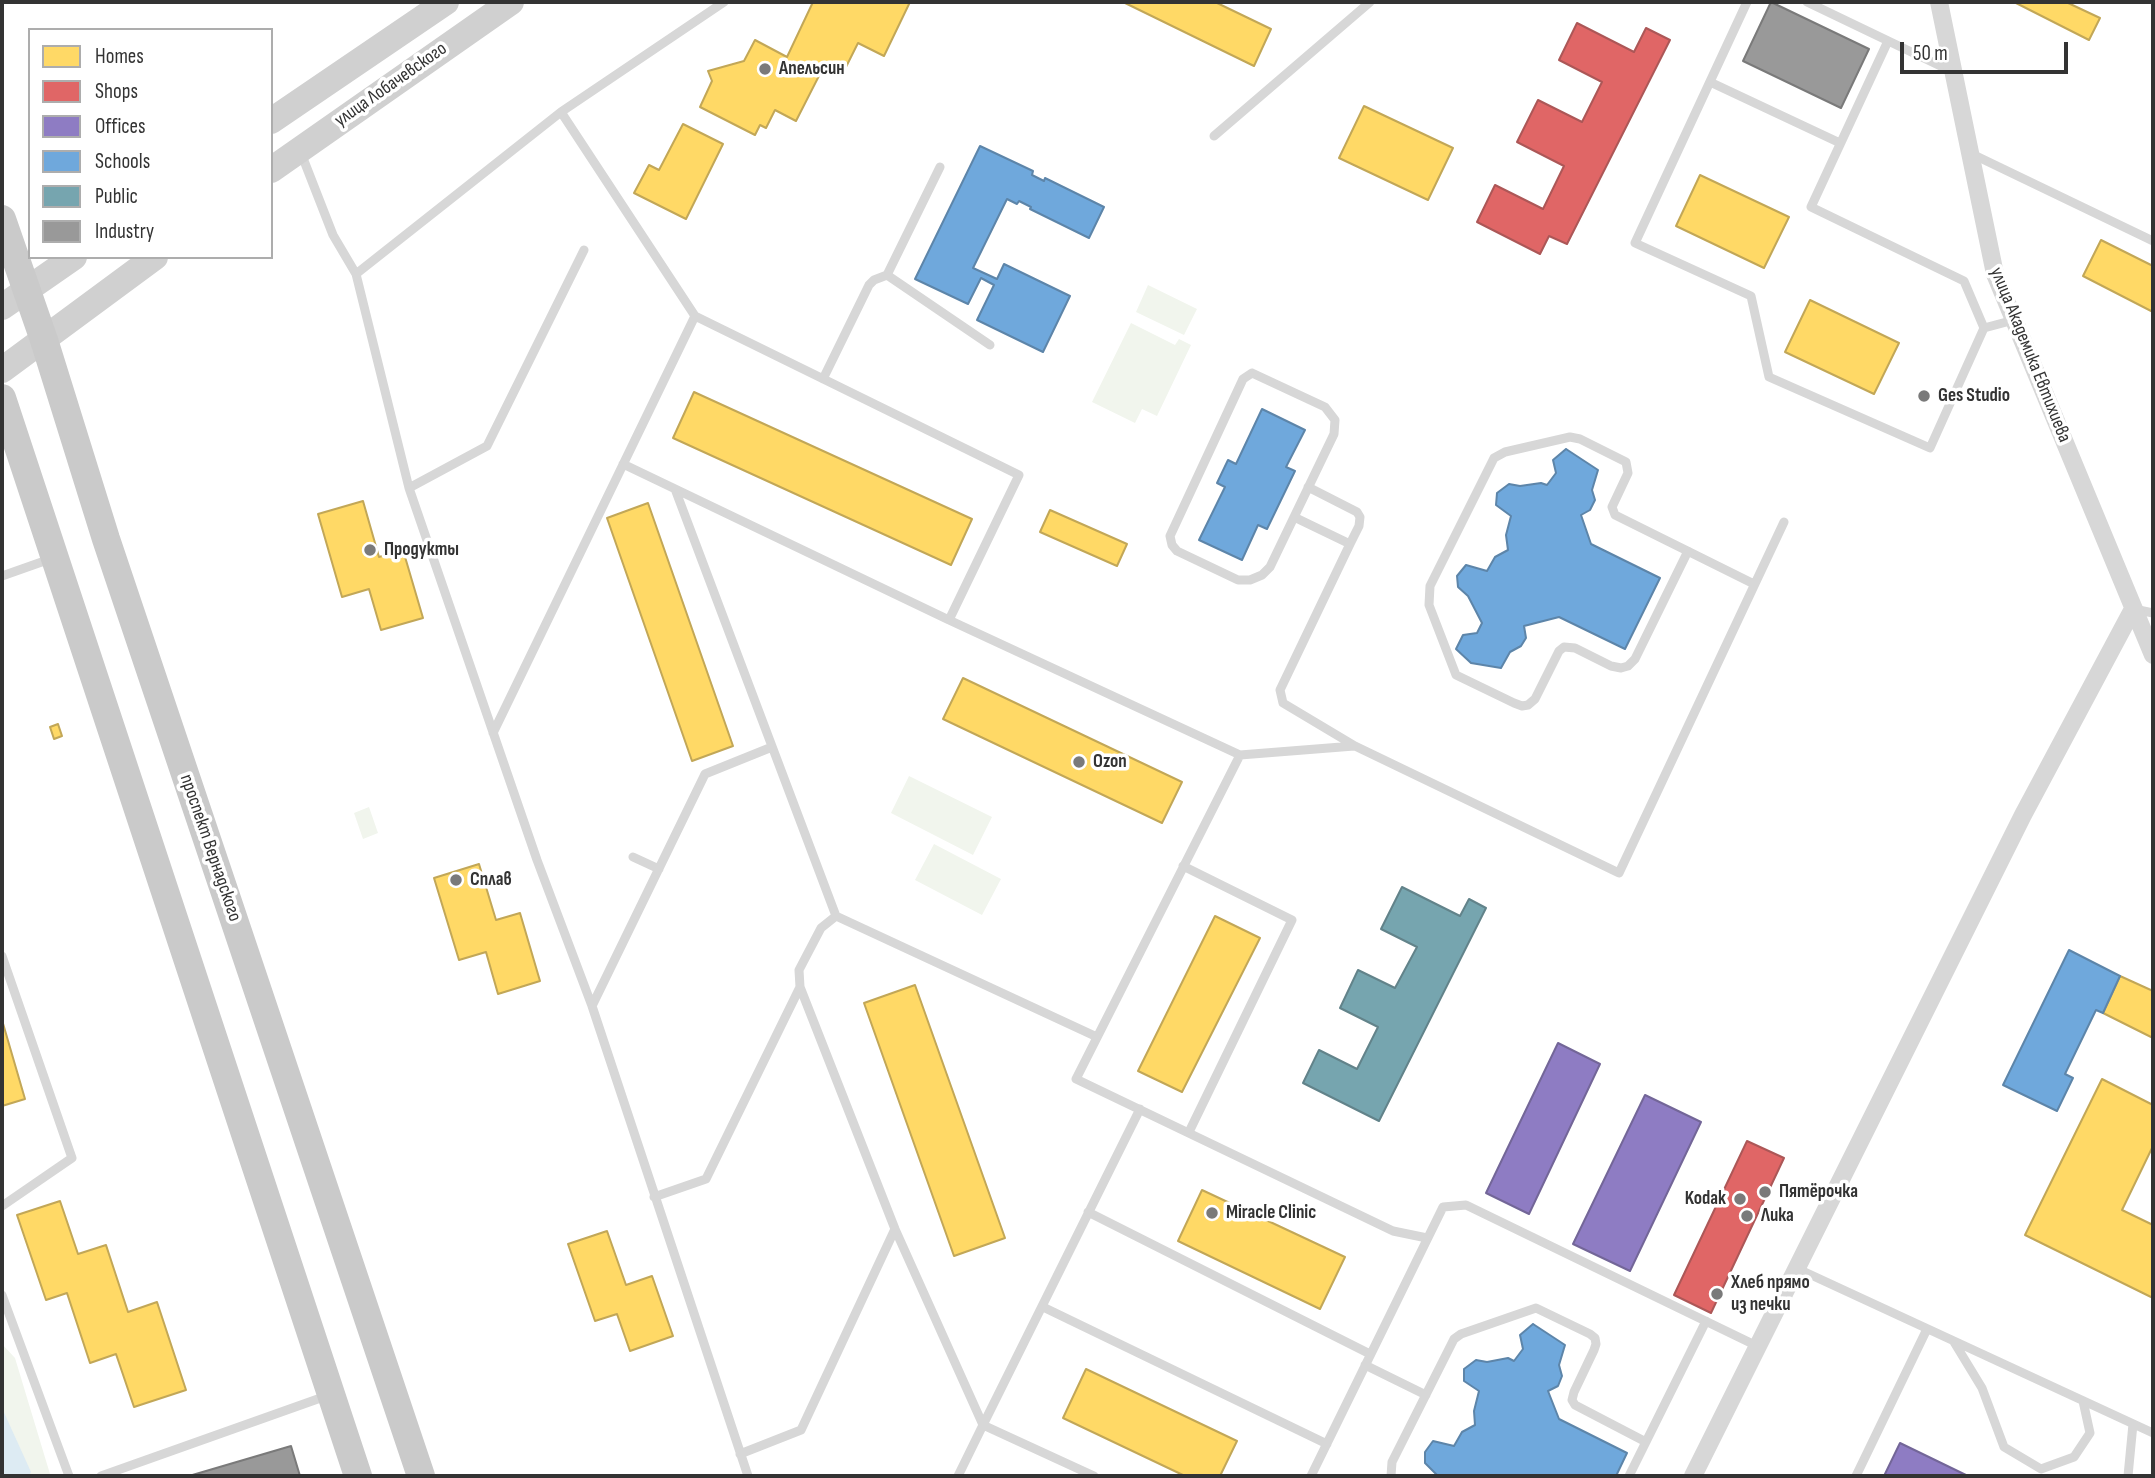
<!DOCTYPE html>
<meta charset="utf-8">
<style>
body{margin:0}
#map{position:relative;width:2155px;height:1478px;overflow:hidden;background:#fff;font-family:"Sofia Sans Condensed",sans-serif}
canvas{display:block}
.frame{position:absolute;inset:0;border:4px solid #333;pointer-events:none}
.legend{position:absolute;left:28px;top:28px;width:245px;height:231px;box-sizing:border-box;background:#fff;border:2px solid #adadad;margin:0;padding:9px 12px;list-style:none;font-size:21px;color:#333}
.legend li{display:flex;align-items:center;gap:14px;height:35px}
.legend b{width:35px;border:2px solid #adadad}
.scale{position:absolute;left:1900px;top:42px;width:168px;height:32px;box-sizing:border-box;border:4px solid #333;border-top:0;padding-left:9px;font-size:21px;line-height:24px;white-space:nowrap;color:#333;-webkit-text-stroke:5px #fff;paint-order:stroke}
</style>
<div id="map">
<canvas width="2155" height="1478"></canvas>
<div class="frame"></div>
<ul class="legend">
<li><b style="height:19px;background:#ffd966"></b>Homes</li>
<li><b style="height:19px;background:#e06666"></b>Shops</li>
<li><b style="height:19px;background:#8e7cc3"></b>Offices</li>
<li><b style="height:19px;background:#6fa8dc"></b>Schools</li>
<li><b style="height:19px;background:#76a5af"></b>Public</li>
<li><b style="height:19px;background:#999"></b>Industry</li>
</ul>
<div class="scale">50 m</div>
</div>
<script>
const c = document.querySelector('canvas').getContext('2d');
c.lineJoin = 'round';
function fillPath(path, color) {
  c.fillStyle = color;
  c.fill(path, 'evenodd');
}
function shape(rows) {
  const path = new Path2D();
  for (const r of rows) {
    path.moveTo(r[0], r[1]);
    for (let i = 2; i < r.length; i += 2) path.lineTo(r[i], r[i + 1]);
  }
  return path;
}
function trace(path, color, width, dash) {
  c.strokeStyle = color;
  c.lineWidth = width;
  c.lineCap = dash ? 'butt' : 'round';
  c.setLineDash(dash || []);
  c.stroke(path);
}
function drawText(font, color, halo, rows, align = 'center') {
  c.font = font + ' "Sofia Sans Condensed",sans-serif';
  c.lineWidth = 7;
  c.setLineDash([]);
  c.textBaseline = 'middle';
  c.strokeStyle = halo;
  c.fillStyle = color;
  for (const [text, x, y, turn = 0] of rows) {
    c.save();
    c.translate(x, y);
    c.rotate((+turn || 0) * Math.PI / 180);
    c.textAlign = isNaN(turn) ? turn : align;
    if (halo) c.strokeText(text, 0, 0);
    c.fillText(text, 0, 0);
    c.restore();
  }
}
const green = shape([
 [1148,285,1197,309,1184,335,1136,312],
 [1131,323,1175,345,1179,339,1191,345,1157,416,1142,409,1135,423,1092,402],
 [909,776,992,817,973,855,891,813],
 [369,807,378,833,363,839,354,813],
 [934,844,1001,879,982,915,915,880],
 [2,1344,15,1358,50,1474,48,1476,2,1476]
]);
const water = shape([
 [2,1408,31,1472,29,1476,2,1476]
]);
const homes = shape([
 [813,2,910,2,884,56,858,43,846,67,839,63,835,71,824,66,796,121,775,110,766,128,760,125,755,135,700,107,712,81,708,71,744,61,755,40,787,57,813,2],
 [1123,2,1215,2,1271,29,1254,66,1123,2],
 [2014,2,2066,2,2100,18,2089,40,2014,2],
 [1364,106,1453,148,1428,200,1339,158,1364,106],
 [683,124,723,144,686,219,634,193,649,165,659,170,683,124],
 [1700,175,1789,217,1764,268,1676,226,1700,175],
 [2101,240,2153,266,2153,312,2083,276,2101,240],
 [1810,300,1899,343,1874,394,1785,352,1810,300],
 [694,392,972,519,951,565,673,438,694,392],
 [363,501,379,557,403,550,423,618,381,630,369,589,342,597,318,514,363,501],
 [648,503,733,746,692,761,607,518,648,503],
 [1050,510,1127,544,1117,566,1040,532,1050,510],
 [963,678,1182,782,1162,823,943,719,963,678],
 [58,724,62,736,54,739,50,727,58,724],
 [479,864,496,920,520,913,540,981,498,994,486,952,459,960,434,878,479,864],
 [1215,916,1260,938,1182,1092,1138,1071,1215,916],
 [2120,976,2153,991,2153,1038,2103,1013,2120,976],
 [915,985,1005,1238,954,1256,864,1003,915,985],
 [2,1020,25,1099,2,1106,2,1020],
 [2102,1079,2153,1105,2153,1146,2122,1210,2153,1225,2153,1298,2025,1235,2102,1079],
 [1202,1190,1345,1257,1320,1309,1178,1241,1202,1190],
 [60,1201,78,1254,106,1245,128,1312,157,1302,186,1390,134,1407,116,1354,90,1363,67,1293,46,1300,17,1215,60,1201],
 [607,1231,626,1285,652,1276,673,1336,630,1351,617,1314,595,1321,568,1244,607,1231],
 [1086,1369,1237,1441,1220,1476,1185,1476,1063,1418,1086,1369]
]);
const shops = shape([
 [1577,23,1634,52,1646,28,1670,40,1567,244,1549,236,1540,254,1477,222,1495,185,1543,209,1564,166,1517,142,1538,100,1582,122,1602,82,1559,60,1577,23],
 [1747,1141,1784,1158,1711,1313,1674,1295,1747,1141]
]);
const offices = shape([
 [1558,1043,1600,1064,1529,1214,1486,1193,1558,1043],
 [1645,1095,1701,1122,1630,1271,1573,1244,1645,1095],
 [1900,1443,1968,1476,1884,1476,1900,1443]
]);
const schools = shape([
 [980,146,1033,171,1032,175,1044,181,1045,178,1104,207,1089,238,1030,209,1031,207,1019,201,1017,204,1007,199,973,268,997,279,1004,264,1070,296,1043,352,977,320,994,285,981,278,968,304,915,279,980,146],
 [1262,409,1305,430,1286,467,1295,471,1267,529,1258,525,1242,560,1199,540,1225,487,1217,483,1228,460,1236,464,1262,409],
 [1566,449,1598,470,1592,490,1595,500,1590,510,1581,515,1591,544,1660,578,1625,649,1559,617,1524,626,1526,638,1521,646,1510,652,1501,668,1471,663,1456,649,1463,635,1477,633,1482,623,1468,596,1458,587,1457,576,1466,565,1487,571,1495,557,1508,550,1506,535,1511,516,1496,505,1497,493,1509,484,1520,486,1541,483,1547,485,1556,473,1553,460,1566,449],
 [2069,950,2120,976,2103,1013,2096,1010,2065,1074,2073,1078,2057,1111,2003,1085,2069,950],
 [1533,1324,1565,1345,1559,1365,1562,1376,1558,1386,1548,1391,1559,1419,1627,1453,1616,1476,1438,1476,1425,1463,1425,1452,1433,1441,1454,1446,1462,1432,1475,1425,1474,1411,1479,1391,1464,1381,1464,1369,1476,1360,1487,1362,1508,1358,1514,1361,1523,1349,1520,1335,1533,1324]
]);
const public = shape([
 [1402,887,1460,916,1469,899,1486,908,1379,1121,1303,1083,1319,1050,1357,1069,1378,1027,1340,1008,1358,970,1395,988,1417,947,1381,929,1402,887]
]);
const industry = shape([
 [1771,2,1869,49,1841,108,1743,61,1771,2],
 [291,1446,300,1476,189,1476,291,1446]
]);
const service = shape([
 [1747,2,1635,243,1751,296,1769,377,1930,448,1984,328,1964,281,1811,207,1888,41],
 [1807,2,1953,72],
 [1710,82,1840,143],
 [561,112,695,316,1019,475,949,620,623,464],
 [1214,136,1370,2],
 [301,153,333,235,356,274,409,488,537,860,592,1006,748,1476],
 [1972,154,2153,241],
 [356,274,561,112,724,2],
 [887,275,990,345],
 [1984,328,2014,320],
 [1252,373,1325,407,1335,420,1334,434,1270,567,1262,575,1250,580,1238,580,1177,551,1172,545,1170,536,1243,379,1252,373],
 [823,379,869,285,874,280,887,275,940,167],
 [1308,487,1357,512,1360,517,1359,526,1350,544],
 [409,488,487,446,584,250],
 [675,489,836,916],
 [1294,517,1350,544,1280,690,1283,703,1355,746,1619,873,1784,522],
 [1688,551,1635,659,1628,666,1621,668,1611,666,1575,648,1564,647,1559,651,1535,699,1528,705,1522,706,1514,703,1456,675,1429,605,1430,586,1494,458,1505,452,1570,437,1580,439,1626,462,1628,473,1612,507,1615,515,1754,584],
 [2,576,53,558],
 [2134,609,2153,613],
 [949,620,1240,755,1076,1079,1393,1231,1427,1238],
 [493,733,695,316],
 [1240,755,1354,746],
 [633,857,659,869],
 [1183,866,1292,920,1189,1132],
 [2,956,72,1158,2,1206],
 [592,1006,705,774,772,747],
 [654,1197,706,1179,800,987],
 [1088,1212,1370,1354],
 [1796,1268,2153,1433],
 [2,1295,69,1476],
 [1043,1307,1327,1444],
 [1954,1342,1982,1388,2004,1447,2041,1469,2074,1457,2090,1433,2083,1401],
 [1365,1365,1426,1395],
 [740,1454,801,1430,895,1229],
 [101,1476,329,1395],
 [958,1476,983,1425,895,1229,800,987,799,970,821,928,836,916,1097,1037],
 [1094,1476,983,1425,1140,1109],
 [1311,1476,1443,1207,1466,1205,1757,1346],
 [1391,1476,1392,1462,1454,1339,1461,1334,1536,1308,1590,1334,1595,1338,1596,1344,1594,1350,1574,1392,1572,1400,1575,1405,1646,1442],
 [1629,1476,1706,1321],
 [1856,1476,1927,1329],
 [2128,1476,2133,1424]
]);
const minor = shape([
 [1939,2,1995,274,2153,655],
 [1693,1476,2023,815,2133,609]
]);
const secondary = shape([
 [271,121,446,2],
 [271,170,511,2],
 [2,307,74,257],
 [2,370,155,257]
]);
const primary = shape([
 [2,219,44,340,106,539,421,1476],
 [2,398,358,1476]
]);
const markers = [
 [765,69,7,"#7a7a7a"],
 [1924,396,7,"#7a7a7a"],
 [370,550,7,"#7a7a7a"],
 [1079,762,7,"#7a7a7a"],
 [456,880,7,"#7a7a7a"],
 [1765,1192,7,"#7a7a7a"],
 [1740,1199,7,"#7a7a7a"],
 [1212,1213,7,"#7a7a7a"],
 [1747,1216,7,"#7a7a7a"],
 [1717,1294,7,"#7a7a7a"]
];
const poiNames = [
 ["Апельсин",779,69],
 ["Ges Studio",1938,396],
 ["Продукты",384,550],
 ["Ozon",1093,762],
 ["Сплав",470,880],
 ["Пятёрочка",1779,1192],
 ["Kodak",1726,1199,"right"],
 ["Miracle Clinic",1226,1213],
 ["Лика",1761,1216],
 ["Хлеб прямо",1731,1283],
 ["из печки",1731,1305]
];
const streetNames = [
 ["улица Лобачевского",391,85,-35],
 ["улица Академика Евтихиева",2030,355,68],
 ["проспект Вернадского",210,848,71]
];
fillPath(green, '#f1f5ed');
fillPath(water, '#ddebf3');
fillPath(homes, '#ffd966');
trace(homes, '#c2a757', 2);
fillPath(shops, '#e06666');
trace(shops, '#ac5757', 2);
fillPath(offices, '#8e7cc3');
trace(offices, '#736698', 2);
fillPath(schools, '#6fa8dc');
trace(schools, '#5d85a9', 2);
fillPath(public, '#76a5af');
trace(public, '#62838a', 2);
fillPath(industry, '#999');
trace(industry, '#7a7a7a', 2);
trace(service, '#d7d7d7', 9);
trace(minor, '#d7d7d7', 18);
trace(secondary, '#d0d0d0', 26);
trace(primary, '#cacaca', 28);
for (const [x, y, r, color] of markers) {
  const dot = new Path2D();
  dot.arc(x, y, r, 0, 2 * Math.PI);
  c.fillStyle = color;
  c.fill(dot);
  trace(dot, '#fff', 2.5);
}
drawText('bold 19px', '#333', '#fff', poiNames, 'left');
drawText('19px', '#333', '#fff', streetNames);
</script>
